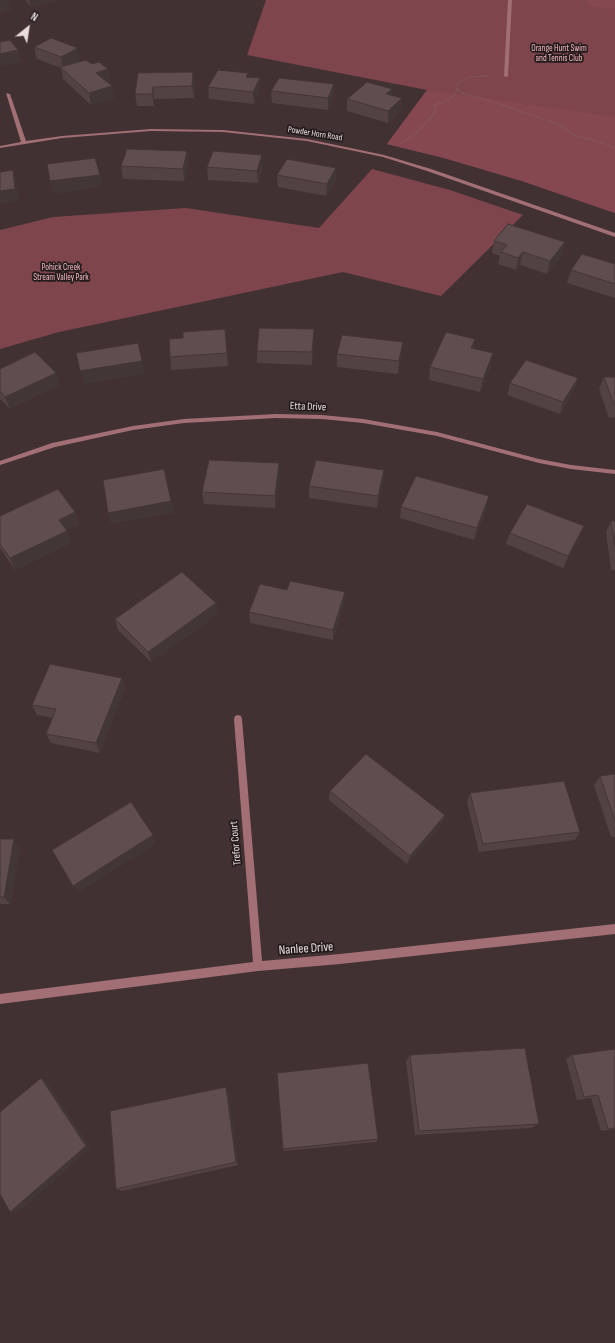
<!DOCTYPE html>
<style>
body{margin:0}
#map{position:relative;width:615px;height:1343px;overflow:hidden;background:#423132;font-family:"Sofia Sans Condensed",sans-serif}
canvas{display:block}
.north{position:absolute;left:8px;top:8px;width:40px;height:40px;-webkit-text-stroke:3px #231b1c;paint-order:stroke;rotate:30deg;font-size:11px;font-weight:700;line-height:16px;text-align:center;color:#e8dcdd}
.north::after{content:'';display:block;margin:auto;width:14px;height:18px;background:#e8dcdd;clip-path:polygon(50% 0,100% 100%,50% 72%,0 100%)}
</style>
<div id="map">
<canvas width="615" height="1343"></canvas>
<div class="north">N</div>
</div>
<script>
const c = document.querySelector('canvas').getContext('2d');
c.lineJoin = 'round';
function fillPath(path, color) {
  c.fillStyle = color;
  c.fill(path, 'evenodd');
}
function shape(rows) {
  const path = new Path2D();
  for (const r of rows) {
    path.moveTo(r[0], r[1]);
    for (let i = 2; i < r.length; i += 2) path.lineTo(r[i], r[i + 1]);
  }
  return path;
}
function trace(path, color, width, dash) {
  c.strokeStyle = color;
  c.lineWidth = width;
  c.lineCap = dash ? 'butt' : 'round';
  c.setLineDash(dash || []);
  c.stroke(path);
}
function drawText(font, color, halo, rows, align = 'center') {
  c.font = font + ' "Sofia Sans Condensed",sans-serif';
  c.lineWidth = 3.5;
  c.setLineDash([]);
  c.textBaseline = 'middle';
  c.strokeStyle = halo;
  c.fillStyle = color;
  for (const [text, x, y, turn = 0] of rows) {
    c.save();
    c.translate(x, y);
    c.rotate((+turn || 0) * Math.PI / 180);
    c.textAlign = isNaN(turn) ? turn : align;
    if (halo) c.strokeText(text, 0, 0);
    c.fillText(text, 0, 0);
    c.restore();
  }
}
const green = shape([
 [266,0,615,0,615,213,522,181,444,158,387,144,427,90,247,55],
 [372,169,450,190,523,215,441,296,343,272,59,332,0,349,0,230,53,217,186,208,319,228]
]);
const forest = shape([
 [589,0,615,0,615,9,588,6],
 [427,90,615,117,615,213,522,181,444,158,387,144]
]);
const path = shape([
 [457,89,464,94,484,99,558,124,576,136,603,143,615,148],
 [401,143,416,133,425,124,436,111,434,105,444,102,456,94,458,83,468,77,487,76]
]);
const service = shape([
 [508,0,512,0,508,76,506,77,504,76,508,0]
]);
const minor = shape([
 [6,93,10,94,26,141,62,136,151,129,223,130,307,139,384,155,431,169,615,233,615,237,427,171,383,157,307,141,223,132,151,131,62,138,0,148,0,146,21,142,6,93],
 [276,414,322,415,363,419,437,432,539,459,571,465,615,470,615,474,571,469,539,463,437,436,363,423,322,419,276,418,184,423,133,430,55,447,0,465,0,461,52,443,133,426,184,419,276,414],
 [238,715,241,716,242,719,262,961,340,954,615,924,615,934,340,964,258,971,0,1004,0,994,253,962,234,719,235,716,238,715]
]);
const wall = shape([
 [25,0,61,0,31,7],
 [34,47,80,60,76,62,110,81,107,82,114,98,91,105,63,79,61,68,37,59],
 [193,72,195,84,194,98,154,99,154,106,137,106,135,94,138,73],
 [248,77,260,90,254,104,209,99,208,87],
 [334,84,334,96,328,110,272,103,271,91],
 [392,89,391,95,402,98,401,110,388,123,347,111,347,99],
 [189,164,184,181,123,179,121,166],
 [207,167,263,167,258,183,208,180],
 [277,175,336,180,326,196,278,187],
 [494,241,565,242,562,255,547,274,520,265,516,270,498,264,500,256,492,253],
 [615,264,615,298,567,283,571,270],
 [225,329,228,366,171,370,170,357,183,338],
 [475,339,473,348,491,365,480,392,429,380,430,367],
 [314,342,312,365,257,363,257,351],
 [337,354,401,355,398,374,337,367],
 [0,369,60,385,10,409,0,399],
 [604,377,615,377,615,417,609,418,599,389],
 [578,378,574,390,560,414,507,395,510,383],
 [384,470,383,482,377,508,309,498,309,486],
 [280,476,275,508,204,504,202,492],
 [401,507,487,508,474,540,400,518],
 [75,512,79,524,66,530,71,543,15,570,0,548,0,516],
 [611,521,615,521,615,570,611,570,606,532],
 [510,533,579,538,563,568,506,544],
 [287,590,344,603,333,640,250,623,249,612],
 [216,603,218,614,151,662,118,630,115,619],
 [122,678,125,688,100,753,51,743,46,734,53,718,37,715,32,705],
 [615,774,615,837,611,837,594,785,600,776],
 [330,791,445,815,442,824,407,864,329,800],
 [470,793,580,832,575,840,479,852,467,802],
 [0,839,20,847,10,904,0,904],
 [615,1049,615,1129,601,1131,591,1098,577,1100,566,1059,572,1055],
 [410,1055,539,1124,531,1128,415,1135,406,1061],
 [228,1092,238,1165,122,1191,116,1189],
 [378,1139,376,1142,284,1151,283,1149]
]);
const shadedWall = shape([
 [0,0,9,0,11,10,1,12,2,15,0,16],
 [29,0,61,0,31,7],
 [78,48,80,60,63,69,61,57],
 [18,50,21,62,0,66,0,54],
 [108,69,110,81,98,85,96,73],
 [193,72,195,84,194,98,192,86],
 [260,78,260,90,254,104,253,92],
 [334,84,334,96,328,110,328,98],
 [112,86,114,98,91,105,89,93],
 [153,87,154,99,154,106,152,94],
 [392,89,391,101,386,94],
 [402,98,401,110,388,123,388,111],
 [187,151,189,164,184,181,183,169],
 [262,155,263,167,258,183,257,171],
 [336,168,336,180,326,196,327,184],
 [13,170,16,182,19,201,0,204,0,191],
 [100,175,102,187,54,194,50,181],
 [565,242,562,255,547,274,550,261],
 [523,252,520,265,516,270,518,258],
 [314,329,314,342,312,365,312,352],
 [475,339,473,351,471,348],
 [403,342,401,355,398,374,399,361],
 [493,353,491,365,480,392,483,379],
 [142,361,145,374,84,384,80,371],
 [56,373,60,385,10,409,5,397],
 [578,378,574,390,560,414,563,402],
 [279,463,280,476,275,508,275,496],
 [384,470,383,482,377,508,378,496],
 [489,496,487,508,474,540,477,528],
 [171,501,174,513,111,524,108,513],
 [75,512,79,524,63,532,59,520],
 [584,526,579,538,563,568,568,556],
 [67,531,71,543,15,570,10,558],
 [345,592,344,603,333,640,333,630],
 [216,603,218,614,151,662,148,652],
 [122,678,125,688,100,753,96,743],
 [445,815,442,824,407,864,410,856],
 [153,835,156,844,78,893,73,886],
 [14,839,20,847,10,904,4,897],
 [41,1078,47,1082,91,1148,18,1213,10,1212],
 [226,1087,228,1092,238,1165,236,1162]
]);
const building = shape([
 [51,38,78,48,61,57,34,47,51,38],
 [10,40,18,50,0,54,0,42,10,40],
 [86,60,92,64,99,62,108,69,96,73,112,86,89,93,60,67,86,60],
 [218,70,248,73,246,77,260,78,253,92,208,87,218,70],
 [193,72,192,86,153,87,152,94,135,94,138,73,193,72],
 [279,78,334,84,328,98,271,91,279,78],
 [367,82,392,89,386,94,402,98,388,111,347,99,367,82],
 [127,149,187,151,183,169,121,166,127,149],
 [213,151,262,155,257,171,207,167,213,151],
 [95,158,100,175,50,181,47,164,95,158],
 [287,159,336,168,327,184,277,175,287,159],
 [13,170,15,189,0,191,0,172,13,170],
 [508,224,565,242,550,261,523,252,518,258,501,252,507,245,494,241,508,224],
 [582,254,615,264,615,284,571,270,582,254],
 [259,328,314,329,312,352,257,351,259,328],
 [225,329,227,353,170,357,169,339,183,338,183,332,225,329],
 [446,332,475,339,471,348,493,353,483,379,430,367,446,332],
 [342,335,403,342,399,361,337,354,342,335],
 [138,343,142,361,80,371,76,353,138,343],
 [35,352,56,373,5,397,0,391,0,369,35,352],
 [526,360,578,378,563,402,510,383,526,360],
 [604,377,615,377,615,405,614,405,604,377],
 [209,460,279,463,275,496,202,492,209,460],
 [316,460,384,470,378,496,309,486,316,460],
 [164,469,171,501,108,513,103,480,164,469],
 [416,476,489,496,477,528,401,507,416,476],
 [58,489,75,512,59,520,67,531,10,558,0,544,0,516,58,489],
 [527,504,584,526,568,556,510,533,527,504],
 [611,521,615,521,615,547,611,521],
 [182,572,216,603,148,652,115,619,182,572],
 [290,581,345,592,333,630,249,612,260,584,287,590,290,581],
 [50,664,122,678,96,743,46,734,56,709,32,705,50,664],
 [366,754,445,815,410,856,330,791,366,754],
 [615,774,615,821,600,776,615,774],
 [564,781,580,832,483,844,470,793,564,781],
 [131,802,153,835,73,886,52,850,131,802],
 [0,839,14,839,4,897,0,897,0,839],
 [525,1048,539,1124,419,1131,410,1055,525,1048],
 [615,1049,615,1128,608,1129,598,1095,584,1097,572,1055,615,1049],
 [368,1063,378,1139,283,1149,277,1073,368,1063],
 [41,1078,86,1146,10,1212,0,1194,0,1112,41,1078],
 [226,1087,236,1162,116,1189,110,1111,226,1087]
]);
const farParknames = [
 ["Orange Hunt Swim",559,49],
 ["and Tennis Club",559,59],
 ["Pohick Creek",61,268],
 ["Stream Valley Park",61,278]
];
const farStreetnames = [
 ["Powder Horn Road",315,134,9]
];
const streetNames = [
 ["Etta Drive",308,407,2],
 ["Trefor Court",236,843,-95]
];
const nearStreetnames = [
 ["Nanlee Drive",306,949,-4]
];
fillPath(green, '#7e454c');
fillPath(forest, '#864850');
trace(path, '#7e6f70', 1.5, [0.5, 1.5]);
fillPath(service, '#a26f74');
fillPath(minor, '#a26f74');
fillPath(wall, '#534244');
fillPath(shadedWall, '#433637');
fillPath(building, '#604d4f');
trace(building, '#433637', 1);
drawText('9px', '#f5babf', '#231b1c', farParknames);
drawText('9px', '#e8dcdd', '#231b1c', farStreetnames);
drawText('11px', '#e8dcdd', '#231b1c', streetNames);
drawText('13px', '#e8dcdd', '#231b1c', nearStreetnames);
</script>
